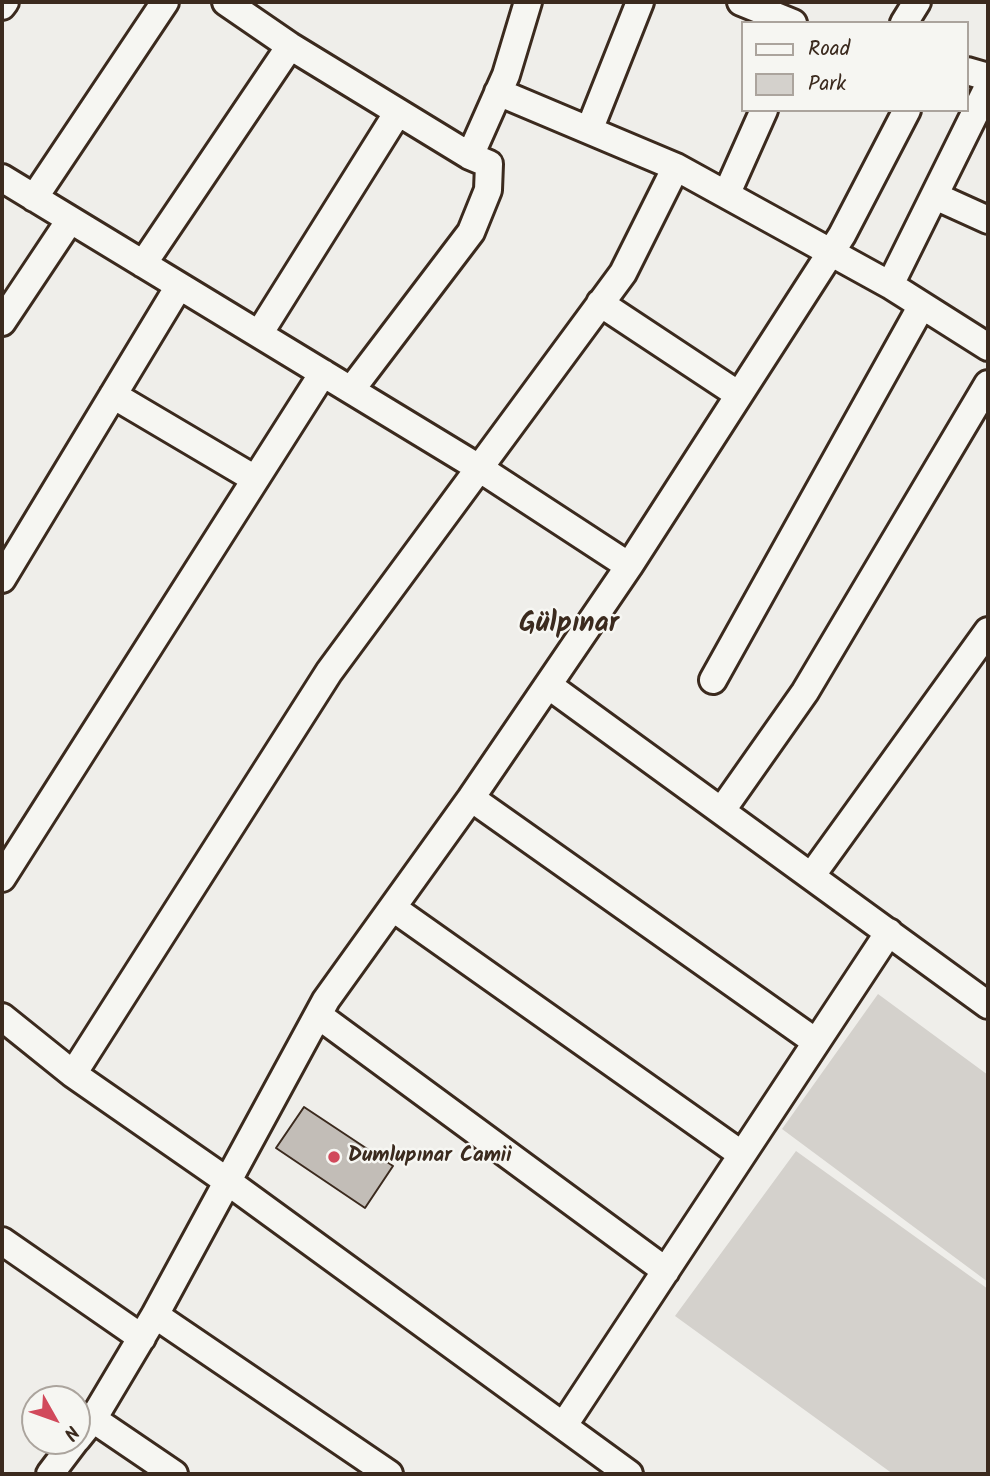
<!DOCTYPE html>
<meta charset="utf-8">
<style>
body{margin:0}
#map{position:relative;width:990px;height:1476px;overflow:hidden;background:#efeeea;font-family:Kalam,sans-serif}
canvas{display:block}
.frame{position:absolute;inset:0;border:4px solid #3b2a1e;pointer-events:none}
.legend{position:absolute;left:741px;top:21px;width:228px;height:91px;box-sizing:border-box;background:#f6f6f2;border:2px solid #aba49d;margin:0;padding:9px 12px;list-style:none;font-size:21px;color:#3b2a1e}
.legend li{display:flex;align-items:center;gap:14px;height:35px}
.legend b{width:35px;border:2px solid #aba49d}
.north{position:absolute;left:21px;top:1385px;width:70px;height:70px;box-sizing:border-box;background:#f6f6f2;border:2px solid #aba49d;border-radius:50%;rotate:130deg;font-size:19px;font-weight:700;line-height:28px;text-align:center;color:#3b2a1e}
.north::after{content:'';display:block;margin:auto;width:24px;height:32px;background:#d1495b;clip-path:polygon(50% 0,100% 100%,50% 72%,0 100%)}
</style>
<div id="map">
<canvas width="990" height="1476"></canvas>
<div class="frame"></div>
<ul class="legend">
<li><b style="height:9px;background:#f6f6f2"></b>Road</li>
<li><b style="height:19px;background:#d4d1cc"></b>Park</li>
</ul>
<div class="north">N</div>
</div>
<script>
const c = document.querySelector('canvas').getContext('2d');
c.lineJoin = 'round';
function fillPath(path, color) {
  c.fillStyle = color;
  c.fill(path, 'evenodd');
}
function shape(rows) {
  const path = new Path2D();
  for (const r of rows) {
    path.moveTo(r[0], r[1]);
    for (let i = 2; i < r.length; i += 2) path.lineTo(r[i], r[i + 1]);
  }
  return path;
}
function trace(path, color, width, dash) {
  c.strokeStyle = color;
  c.lineWidth = width;
  c.lineCap = dash ? 'butt' : 'round';
  c.setLineDash(dash || []);
  c.stroke(path);
}
function drawText(font, color, halo, rows, align = 'center') {
  c.font = font + ' Kalam,sans-serif';
  c.lineWidth = 5;
  c.setLineDash([]);
  c.textBaseline = 'middle';
  c.strokeStyle = halo;
  c.fillStyle = color;
  for (const [text, x, y, turn = 0] of rows) {
    c.save();
    c.translate(x, y);
    c.rotate((+turn || 0) * Math.PI / 180);
    c.textAlign = isNaN(turn) ? turn : align;
    if (halo) c.strokeText(text, 0, 0);
    c.fillText(text, 0, 0);
    c.restore();
  }
}
const green = shape([
 [878,994,988,1075,988,1282,782,1129],
 [796,1151,988,1289,988,1474,893,1474,675,1316]
]);
const building = shape([
 [304,1107,393,1166,365,1208,276,1148,304,1107]
]);
const minor = shape([
 [226,2,290,46,470,156,489,164,488,190,471,232,351,390],
 [741,2,793,23],
 [2,6,5,2],
 [904,23,917,2],
 [967,71,988,77],
 [498,92,676,167,890,285,988,347],
 [590,128,640,2],
 [470,156,506,75,528,2],
 [2,178,479,468,629,566],
 [727,193,764,110],
 [935,196,988,220],
 [34,198,165,2],
 [143,264,290,46],
 [890,285,988,87],
 [600,303,739,395],
 [2,322,70,220],
 [259,334,398,112],
 [113,395,255,479],
 [2,579,179,286],
 [713,680,921,307],
 [548,685,988,1005],
 [471,798,816,1042],
 [722,810,805,692,988,384],
 [812,875,988,631],
 [2,878,323,373],
 [393,908,741,1154],
 [318,1015,666,1271],
 [2,1017,73,1074,227,1181,629,1474],
 [73,1074,329,672,623,273,676,167],
 [2,1241,142,1338],
 [155,1315,389,1474],
 [93,1419,174,1474],
 [564,1425,889,932],
 [77,1439,93,1419,155,1315,326,1000,471,798,629,566,842,235,907,110],
 [50,1474,75,1441]
]);
const markers = [
 [334,1157,7,"#d1495b"]
];
const poiNames = [
 ["Dumlupınar Camii",348,1157]
];
const districtNames = [
 ["Gülpınar",569,626]
];
fillPath(green, '#d4d1cc');
fillPath(building, '#c2bdb7');
trace(building, '#3b2a1e', 2);
trace(minor, '#3b2a1e', 32);
trace(minor, '#f6f6f2', 26);
for (const [x, y, r, color] of markers) {
  const dot = new Path2D();
  dot.arc(x, y, r, 0, 2 * Math.PI);
  c.fillStyle = color;
  c.fill(dot);
  trace(dot, '#f6f6f2', 2.5);
}
drawText('bold 21px', '#3b2a1e', '#f6f6f2', poiNames, 'left');
drawText('bold 28px', '#3b2a1e', '#f6f6f2', districtNames);
</script>
